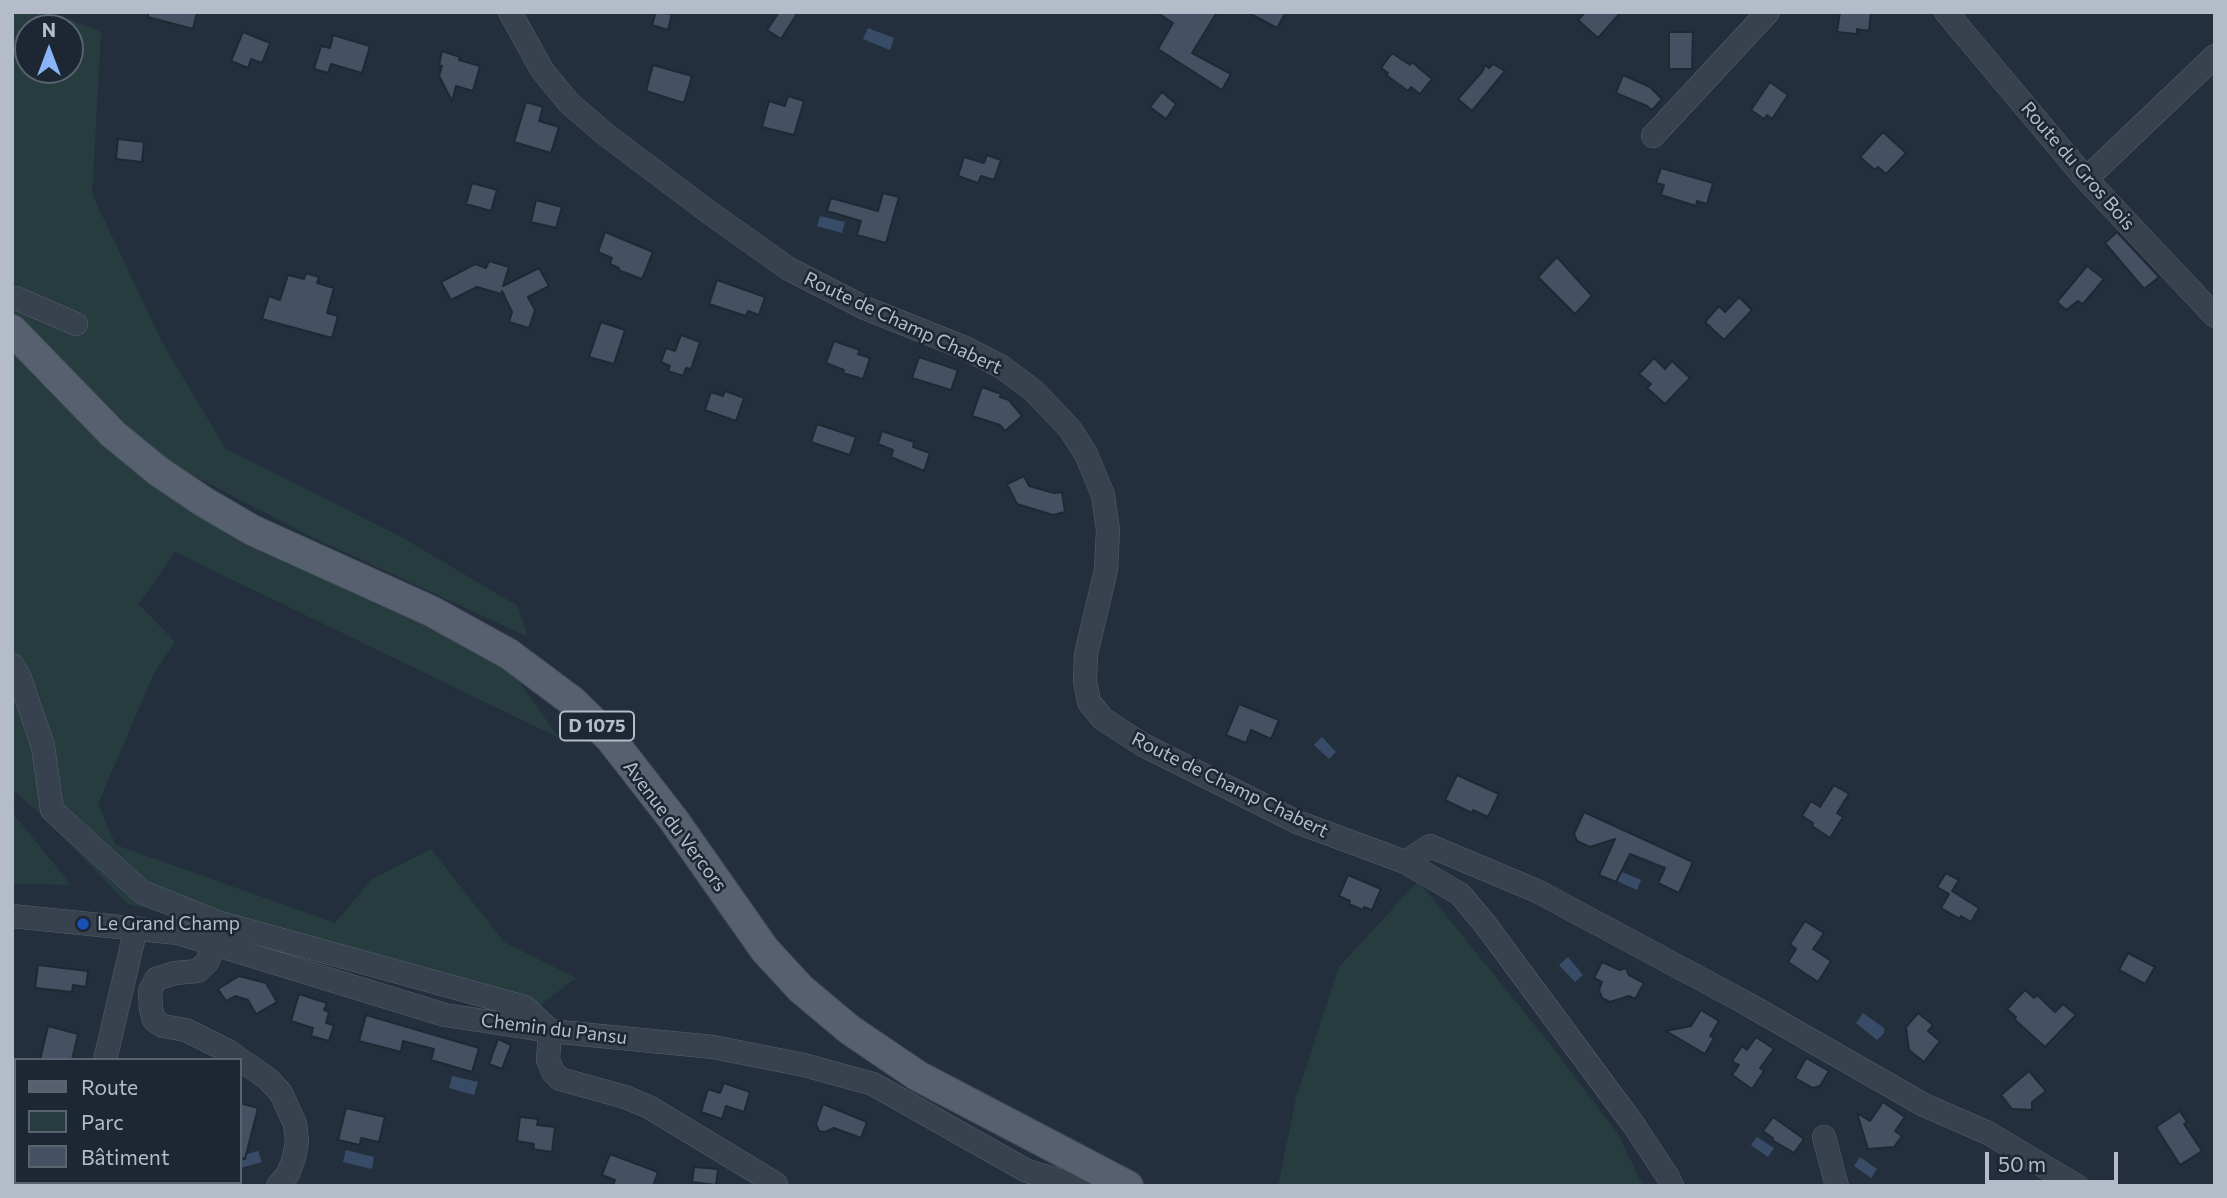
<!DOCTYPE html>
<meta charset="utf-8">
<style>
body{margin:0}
#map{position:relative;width:2227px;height:1198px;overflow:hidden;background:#242f3e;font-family:Commissioner,sans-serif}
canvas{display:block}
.frame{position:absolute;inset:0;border:14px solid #b4bcc9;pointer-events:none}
.legend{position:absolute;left:14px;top:1058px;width:228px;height:126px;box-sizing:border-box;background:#1d2633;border:2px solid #59626f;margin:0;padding:9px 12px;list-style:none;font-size:21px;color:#b4bcc9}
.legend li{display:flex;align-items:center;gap:14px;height:35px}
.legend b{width:35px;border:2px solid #59626f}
.north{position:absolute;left:14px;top:14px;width:70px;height:70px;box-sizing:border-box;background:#1d2633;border:2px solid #59626f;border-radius:50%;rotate:0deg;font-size:19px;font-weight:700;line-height:28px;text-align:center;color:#b4bcc9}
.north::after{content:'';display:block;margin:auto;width:24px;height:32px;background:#8ab4f8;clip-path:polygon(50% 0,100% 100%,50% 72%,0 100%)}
.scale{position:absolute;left:1985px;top:1152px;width:133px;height:32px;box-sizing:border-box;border:4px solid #b4bcc9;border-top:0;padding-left:9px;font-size:21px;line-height:24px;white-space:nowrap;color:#b4bcc9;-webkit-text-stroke:5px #1d2633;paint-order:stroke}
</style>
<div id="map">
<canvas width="2227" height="1198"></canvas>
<div class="frame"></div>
<ul class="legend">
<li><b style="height:9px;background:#56606e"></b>Route</li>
<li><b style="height:19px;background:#263c3f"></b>Parc</li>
<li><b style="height:19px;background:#455162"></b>Bâtiment</li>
</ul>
<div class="north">N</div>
<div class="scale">50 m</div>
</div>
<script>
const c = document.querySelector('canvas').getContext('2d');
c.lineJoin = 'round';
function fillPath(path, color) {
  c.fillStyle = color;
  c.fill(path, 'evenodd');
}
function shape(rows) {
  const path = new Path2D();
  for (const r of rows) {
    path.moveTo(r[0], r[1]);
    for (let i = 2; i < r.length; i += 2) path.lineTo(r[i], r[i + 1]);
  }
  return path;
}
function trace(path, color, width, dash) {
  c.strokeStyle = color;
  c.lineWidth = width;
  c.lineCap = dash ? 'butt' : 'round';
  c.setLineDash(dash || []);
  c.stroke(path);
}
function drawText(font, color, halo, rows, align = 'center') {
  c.font = font + ' Commissioner,sans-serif';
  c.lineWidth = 5;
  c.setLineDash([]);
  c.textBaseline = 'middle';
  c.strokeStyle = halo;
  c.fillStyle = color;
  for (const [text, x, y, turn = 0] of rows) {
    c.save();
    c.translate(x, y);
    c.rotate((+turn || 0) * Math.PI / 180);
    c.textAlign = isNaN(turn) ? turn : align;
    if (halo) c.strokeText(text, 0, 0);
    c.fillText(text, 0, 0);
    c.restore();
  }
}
const green = shape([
 [12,12,51,12,101,32,92,194,163,344,226,449,403,538,518,606,528,637,310,536,150,453,12,313],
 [28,28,70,28,70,70,28,70],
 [12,345,87,428,507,665,559,738,175,552,139,604,175,642,154,673,98,804,116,845,335,923,372,879,431,849,504,942,576,978,535,1009,128,904,36,810,12,790],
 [12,812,71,885,12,884],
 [1418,881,1550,1044,1618,1134,1643,1186,1278,1186,1296,1098,1339,967]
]);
const water = shape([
 [868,28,894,38,890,50,863,39],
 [820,216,845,222,842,233,817,226],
 [1322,737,1336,752,1329,759,1314,745],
 [1622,872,1641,880,1637,890,1617,881],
 [1568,957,1583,975,1575,982,1559,965],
 [1863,1013,1884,1028,1884,1033,1877,1040,1856,1023],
 [452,1076,478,1082,474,1095,449,1088],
 [1757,1137,1774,1148,1768,1157,1751,1145],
 [346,1150,374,1157,372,1169,343,1162],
 [258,1151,262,1162,240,1168,240,1156],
 [1860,1157,1877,1169,1871,1178,1854,1166]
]);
const building = shape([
 [148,12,197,12,193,29,148,17,148,12],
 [656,12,672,14,668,30,652,25,656,12],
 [779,12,798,12,781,39,767,30,779,12],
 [1156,12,1217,12,1192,53,1231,74,1222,90,1158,49,1173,23,1156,12],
 [1247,12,1286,12,1277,28,1247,12],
 [1585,12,1621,12,1598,38,1578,20,1585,12],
 [1840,12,1871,12,1869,31,1857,29,1857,34,1837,32,1840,12],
 [243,32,270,43,262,63,251,59,248,68,231,61,243,32],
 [1669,32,1693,32,1692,69,1669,69,1669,32],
 [333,35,370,46,362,73,331,64,328,73,314,69,321,46,330,48,333,35],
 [442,51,460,57,459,60,480,66,473,91,456,86,452,101,439,76,442,66,439,65,442,51],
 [1392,53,1410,65,1412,62,1432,79,1420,94,1411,87,1408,91,1386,75,1388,73,1381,68,1392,53],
 [1493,64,1505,71,1472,111,1458,99,1482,72,1485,65,1489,68,1493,64],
 [653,65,692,76,684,103,646,91,653,65],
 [1623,75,1650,87,1662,99,1652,110,1647,106,1616,93,1623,75],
 [1770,82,1788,95,1772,119,1767,115,1764,119,1751,110,1770,82],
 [1162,92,1176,104,1166,119,1150,107,1162,92],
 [788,96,804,101,794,135,762,127,769,101,785,106,788,96],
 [526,102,543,107,539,121,559,127,551,153,514,142,526,102],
 [1883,132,1906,153,1886,174,1878,167,1875,170,1860,157,1883,132],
 [118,139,144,142,142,162,116,159,118,139],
 [987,155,1001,160,994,180,981,176,978,183,958,176,964,157,984,163,987,155],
 [1661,168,1713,183,1707,204,1697,201,1696,206,1661,195,1664,185,1656,183,1661,168],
 [472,183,497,190,491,211,466,204,472,183],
 [883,193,899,197,886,243,857,235,861,221,827,211,831,198,878,211,883,193],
 [536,200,562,207,556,228,531,222,536,200],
 [605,232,653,252,642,279,618,270,619,268,610,264,612,258,598,252,605,232],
 [2117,232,2159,277,2144,289,2105,243,2117,232],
 [1557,257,1592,296,1575,314,1538,277,1557,257],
 [489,261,509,267,503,286,539,268,549,286,528,297,535,310,529,328,509,322,512,312,502,291,501,294,477,287,451,300,441,282,475,264,486,268,489,261],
 [2087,266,2104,279,2083,304,2078,301,2066,310,2057,302,2087,266],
 [306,273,319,277,317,283,334,288,327,313,338,316,332,338,262,319,269,296,280,300,288,275,304,279,306,273],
 [717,280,765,297,759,315,748,311,746,316,709,304,717,280],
 [1739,297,1752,310,1724,340,1705,322,1719,306,1725,312,1739,297],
 [601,322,625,330,614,364,589,357,601,322],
 [681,335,700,342,691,369,686,368,683,376,668,371,670,366,661,362,666,348,675,351,681,335],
 [834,341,860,350,858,354,870,358,863,379,843,373,844,370,826,363,834,341],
 [919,357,958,370,951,390,912,378,919,357],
 [1654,358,1665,369,1672,361,1690,378,1665,404,1647,388,1651,384,1639,374,1654,358],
 [982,387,1001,394,1000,397,1009,400,1022,416,1005,431,1000,425,972,416,982,387],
 [725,391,744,398,736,421,705,410,711,392,723,396,725,391],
 [817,424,856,437,850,455,811,442,817,424],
 [882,431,914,442,913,447,930,453,924,471,891,457,893,450,878,444,882,431],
 [1024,476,1029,486,1054,493,1062,492,1065,512,1053,515,1017,504,1007,484,1024,476],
 [1239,704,1279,720,1271,739,1251,730,1246,743,1226,735,1239,704],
 [1457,775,1499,794,1488,817,1473,810,1472,813,1445,800,1457,775],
 [1834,785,1849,794,1837,813,1843,817,1830,838,1812,826,1813,823,1802,816,1811,801,1820,807,1834,785],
 [1584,812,1693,862,1679,893,1658,883,1665,868,1630,854,1616,882,1599,875,1615,839,1590,847,1577,841,1574,834,1584,812],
 [1946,873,1959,880,1952,891,1979,908,1971,922,1961,916,1960,919,1941,908,1949,894,1937,887,1946,873],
 [1348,875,1381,889,1372,910,1364,907,1363,910,1349,904,1350,901,1339,896,1348,875],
 [1805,921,1824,933,1813,949,1831,961,1818,982,1788,962,1796,949,1790,944,1805,921],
 [2128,953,2155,967,2145,984,2119,970,2128,953],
 [1602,962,1620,970,1626,968,1629,975,1644,983,1635,999,1629,996,1610,1002,1602,998,1599,990,1602,982,1594,978,1602,962],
 [38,965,88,971,86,987,73,985,72,992,35,988,38,965],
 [239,976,266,983,277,1002,256,1014,248,1000,235,996,226,1001,218,989,239,976],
 [2025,990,2034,998,2037,995,2055,1012,2063,1004,2076,1015,2045,1047,2014,1019,2016,1017,2007,1009,2025,990],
 [299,994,327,1003,324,1010,329,1012,326,1023,334,1025,329,1041,311,1036,313,1028,291,1021,299,994],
 [1701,1010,1719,1021,1710,1036,1714,1038,1705,1054,1666,1031,1691,1026,1701,1010],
 [1918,1013,1933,1025,1928,1031,1940,1041,1924,1062,1909,1050,1906,1027,1918,1013],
 [366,1015,479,1048,472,1072,431,1060,434,1049,403,1041,401,1052,359,1041,366,1015],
 [48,1026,78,1034,72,1060,40,1060,48,1026],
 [1756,1037,1774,1049,1760,1068,1764,1071,1752,1089,1732,1075,1739,1065,1732,1061,1742,1046,1747,1050,1756,1037],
 [498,1039,511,1045,502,1069,489,1064,498,1039],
 [1806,1058,1829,1071,1820,1086,1813,1088,1795,1078,1806,1058],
 [2029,1071,2046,1091,2032,1102,2032,1110,2012,1109,2001,1095,2029,1071],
 [724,1083,750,1092,744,1112,726,1106,722,1119,701,1112,708,1089,720,1093,724,1083],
 [1883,1102,1905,1117,1895,1131,1902,1136,1894,1147,1868,1149,1857,1113,1870,1121,1883,1102],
 [240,1103,258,1108,245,1159,240,1158,240,1103],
 [823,1104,867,1122,861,1138,834,1128,825,1132,819,1131,816,1124,823,1104],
 [346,1108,385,1117,379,1142,361,1138,360,1145,338,1140,346,1108],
 [2180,1111,2187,1122,2184,1124,2202,1151,2180,1165,2156,1127,2180,1111],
 [520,1117,538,1119,537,1125,555,1127,552,1152,533,1149,534,1144,517,1141,520,1117],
 [1773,1117,1804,1139,1794,1153,1772,1140,1773,1138,1763,1131,1773,1117],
 [610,1154,658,1172,653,1186,613,1186,615,1180,602,1175,610,1154],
 [694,1167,718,1169,716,1185,692,1182,694,1167]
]);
const minor = shape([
 [510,12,542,70,569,103,605,134,710,213,789,269,865,308,965,348,1002,367,1034,391,1070,429,1086,454,1103,495,1108,530,1106,570,1086,654,1085,681,1089,702,1103,719,1143,745,1297,822,1405,862,1460,894,1485,924,1633,1124,1668,1177,1672,1186],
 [1946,12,2086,179,2215,316],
 [1653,136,1768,12],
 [2086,179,2215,56],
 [12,299,16,298,76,324],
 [12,665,19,676,43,746,52,810,142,892,217,922,525,1007,550,1031,548,1060,553,1072,560,1079,625,1097,649,1107,776,1184],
 [1405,862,1430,846,1537,891,1744,1002,1924,1105,1988,1133,2077,1186],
 [12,916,178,933,445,1015,550,1031,713,1047,804,1065,873,1084,1027,1171,1079,1186],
 [215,943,207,962,198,971,175,973,156,979,150,991,151,1009,154,1020,163,1026,186,1030,228,1051,268,1079,281,1093,295,1124,297,1141,294,1158,288,1174,278,1186],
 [105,1060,136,928],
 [1824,1137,1837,1186]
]);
const major = shape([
 [12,330,113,434,158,471,204,502,252,530,431,611,509,654,572,701,610,738,673,819,765,950,801,989,850,1030,918,1076,1128,1186]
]);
const markers = [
 [83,924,7,"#1a4fb4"]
];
const shields = [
 [597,726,74]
];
const shieldNames = [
 ["D 1075",597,726]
];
const streetNames = [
 ["Route du Gros Bois",2078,166,49],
 ["Route de Champ Chabert",903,323,25],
 ["Route de Champ Chabert",1230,785,26],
 ["Avenue du Vercors",675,826,53],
 ["Chemin du Pansu",554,1029,7]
];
const poiNames = [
 ["Le Grand Champ",97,924]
];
fillPath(green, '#263c3f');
fillPath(water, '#394c67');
fillPath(building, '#455162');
trace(building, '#1f2835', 2);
trace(minor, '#565f6c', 24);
trace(major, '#414a57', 32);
trace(minor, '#38414e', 23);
trace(major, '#56606e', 30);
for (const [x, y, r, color] of markers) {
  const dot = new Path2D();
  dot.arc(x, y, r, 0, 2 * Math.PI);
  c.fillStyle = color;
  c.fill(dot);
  trace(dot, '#1d2633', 2.5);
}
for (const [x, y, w] of shields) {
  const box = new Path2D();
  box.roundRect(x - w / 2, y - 14.5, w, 29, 5);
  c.fillStyle = '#1d2633';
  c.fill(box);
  trace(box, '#b4bcc9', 2);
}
drawText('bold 18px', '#b4bcc9', null, shieldNames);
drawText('19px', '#b4bcc9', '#1d2633', streetNames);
drawText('19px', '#b4bcc9', '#1d2633', poiNames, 'left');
</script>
